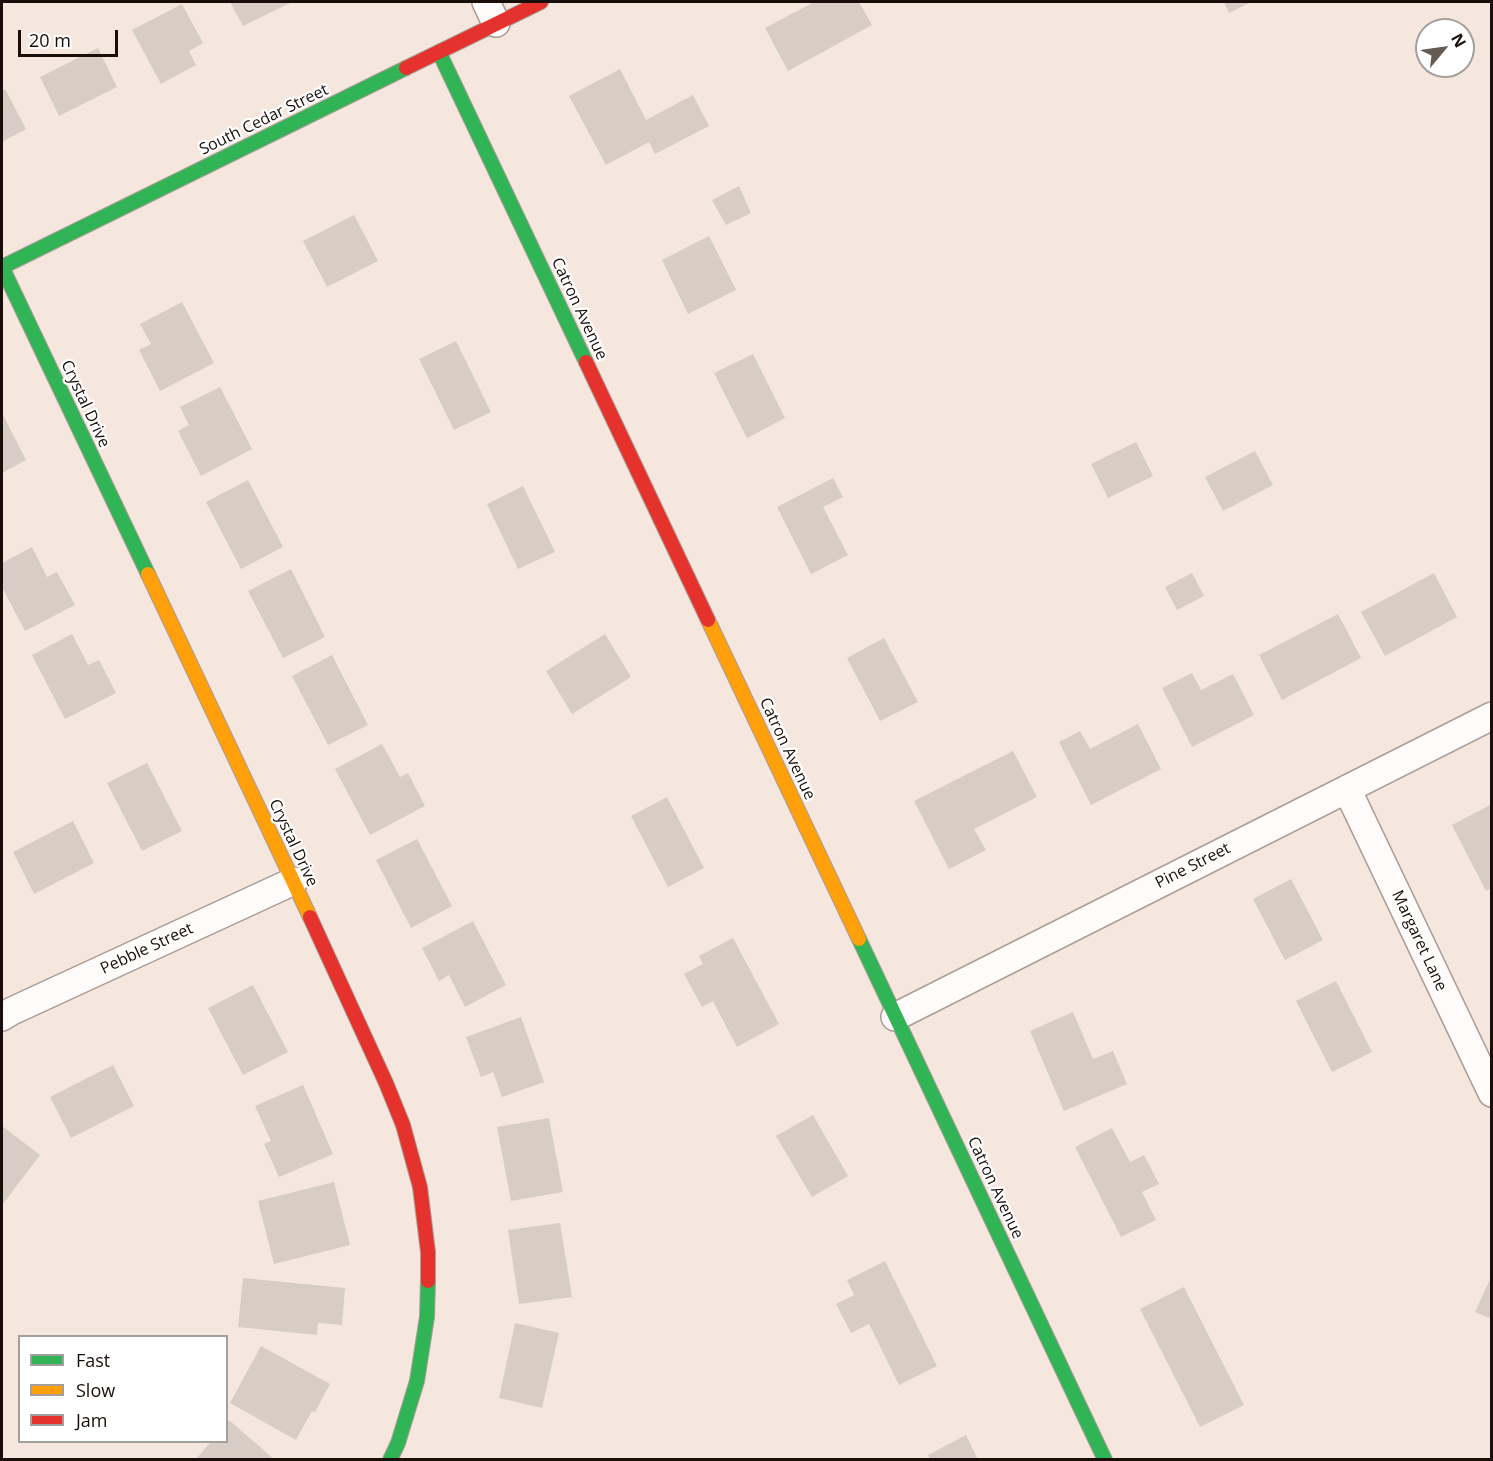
<!DOCTYPE html>
<style>
body{margin:0}
#map{position:relative;width:1493px;height:1461px;overflow:hidden;background:#f5e6de;font-family:"Open Sans",sans-serif}
canvas{display:block}
.frame{position:absolute;inset:0;border:3px solid #190e09;pointer-events:none}
.legend{position:absolute;left:18px;top:1335px;width:210px;height:108px;box-sizing:border-box;background:#fff;border:2px solid #a39f9d;margin:0;padding:8px 10px;list-style:none;font-size:18px;color:#190e09}
.legend li{display:flex;align-items:center;gap:12px;height:30px}
.legend b{width:30px;border:2px solid #a39f9d}
.north{position:absolute;left:1415px;top:18px;width:60px;height:60px;box-sizing:border-box;background:#fff;border:2px solid #a39f9d;border-radius:50%;rotate:61deg;font-size:16px;font-weight:700;line-height:24px;text-align:center;color:#190e09}
.north::after{content:'';display:block;margin:auto;width:21px;height:27px;background:#665a54;clip-path:polygon(50% 0,100% 100%,50% 72%,0 100%)}
.scale{position:absolute;left:18px;top:30px;width:100px;height:27px;box-sizing:border-box;border:3px solid #190e09;border-top:0;padding-left:8px;font-size:18px;line-height:21px;white-space:nowrap;color:#190e09;-webkit-text-stroke:4px #fff;paint-order:stroke}
</style>
<div id="map">
<canvas width="1493" height="1461"></canvas>
<div class="frame"></div>
<ul class="legend">
<li><b style="height:8px;background:#30b455"></b>Fast</li>
<li><b style="height:8px;background:#ff9f0a"></b>Slow</li>
<li><b style="height:8px;background:#e5322d"></b>Jam</li>
</ul>
<div class="north">N</div>
<div class="scale">20 m</div>
</div>
<script>
const c = document.querySelector('canvas').getContext('2d');
c.lineJoin = 'round';
function fillPath(path, color) {
  c.fillStyle = color;
  c.fill(path, 'evenodd');
}
function shape(rows) {
  const path = new Path2D();
  for (const r of rows) {
    path.moveTo(r[0], r[1]);
    for (let i = 2; i < r.length; i += 2) path.lineTo(r[i], r[i + 1]);
  }
  return path;
}
function trace(path, color, width, dash) {
  c.strokeStyle = color;
  c.lineWidth = width;
  c.lineCap = dash ? 'butt' : 'round';
  c.setLineDash(dash || []);
  c.stroke(path);
}
function drawText(font, color, halo, rows, align = 'center') {
  c.font = font + ' "Open Sans",sans-serif';
  c.lineWidth = 4.5;
  c.setLineDash([]);
  c.textBaseline = 'middle';
  c.strokeStyle = halo;
  c.fillStyle = color;
  for (const [text, x, y, turn = 0] of rows) {
    c.save();
    c.translate(x, y);
    c.rotate((+turn || 0) * Math.PI / 180);
    c.textAlign = isNaN(turn) ? turn : align;
    if (halo) c.strokeText(text, 0, 0);
    c.fillText(text, 0, 0);
    c.restore();
  }
}
const building = shape([
 [230,2,292,2,243,26],
 [814,2,859,2,872,25,788,71,765,28],
 [1224,2,1251,2,1229,13],
 [182,4,203,43,189,51,196,65,161,84,132,30],
 [98,48,117,87,59,116,40,77],
 [620,69,646,120,693,95,709,126,655,154,649,142,606,165,569,96],
 [5,89,26,129,2,142,2,91],
 [739,186,751,213,726,225,712,200],
 [354,215,378,261,327,287,303,241],
 [709,236,736,290,688,314,662,260],
 [182,302,214,363,160,391,139,350,151,344,140,324],
 [456,341,491,412,454,430,419,359],
 [753,354,785,418,747,438,714,373],
 [220,387,252,449,201,476,178,431,189,425,180,407],
 [2,413,26,460,2,473],
 [1136,442,1153,476,1108,498,1091,464],
 [1255,451,1273,485,1223,511,1205,477],
 [833,478,843,497,823,507,848,555,811,574,777,507],
 [248,480,283,547,241,569,206,502],
 [523,486,555,552,518,569,487,504],
 [32,547,47,577,57,572,75,605,25,631,2,587,2,563],
 [291,569,325,637,283,658,248,591],
 [1192,573,1204,596,1177,610,1165,587],
 [1434,573,1457,617,1385,656,1361,612],
 [1338,614,1361,658,1282,700,1259,655],
 [72,634,88,665,99,660,116,693,65,719,32,655],
 [605,634,631,677,572,714,546,671],
 [884,638,918,702,880,721,847,658],
 [332,655,368,725,328,745,292,676],
 [1192,673,1201,690,1233,674,1254,715,1192,747,1162,688],
 [1138,724,1161,769,1091,805,1059,742,1080,731,1090,749],
 [382,744,400,777,408,773,425,806,370,835,335,769],
 [1013,751,1037,797,974,829,986,850,949,869,914,801],
 [147,763,182,831,142,851,107,783],
 [667,797,704,868,668,887,631,816],
 [1492,804,1492,888,1486,891,1452,825],
 [73,821,94,863,34,894,13,852],
 [417,839,452,906,411,928,376,860],
 [1291,879,1323,940,1285,960,1253,899],
 [473,921,506,985,465,1007,449,975,439,981,422,948],
 [733,938,779,1024,737,1047,713,1001,702,1007,684,974,703,964,699,956],
 [1336,981,1372,1052,1332,1072,1296,1001],
 [253,985,288,1052,243,1075,208,1008],
 [1073,1012,1093,1059,1113,1051,1127,1084,1064,1111,1030,1031],
 [521,1017,544,1082,502,1097,493,1072,481,1077,466,1037],
 [113,1065,134,1106,71,1138,50,1097],
 [303,1085,333,1154,279,1177,264,1144,271,1141,255,1106],
 [813,1115,848,1176,812,1197,776,1136],
 [549,1118,563,1192,511,1201,497,1127],
 [2,1126,40,1155,2,1205],
 [1112,1128,1130,1162,1144,1155,1159,1184,1142,1192,1156,1220,1121,1237,1075,1147],
 [334,1182,350,1245,274,1264,258,1201],
 [560,1223,572,1297,519,1304,508,1230],
 [885,1261,937,1366,899,1385,869,1324,851,1333,836,1304,854,1295,847,1280],
 [1492,1275,1492,1319,1475,1312],
 [243,1278,345,1288,342,1325,318,1323,317,1335,238,1327],
 [1184,1287,1244,1405,1200,1427,1140,1309],
 [515,1323,559,1333,542,1408,499,1398],
 [261,1346,330,1384,315,1412,312,1411,296,1440,230,1403],
 [229,1420,275,1460,195,1460,211,1442,226,1442,226,1424],
 [966,1435,978,1460,931,1460,928,1455]
]);
const street = shape([
 [486,2,496,23],
 [1347,789,1492,1093],
 [2,1017,12,1011,294,881],
 [895,1017,1492,716]
]);
const fast = shape([
 [439,52,586,362],
 [2,267,148,574],
 [2,267,406,68],
 [859,939,1105,1460],
 [390,1460,398,1443,417,1381,427,1317,428,1281]
]);
const slow = shape([
 [148,574,310,917],
 [708,620,859,939]
]);
const jam = shape([
 [406,68,541,2],
 [586,362,708,620],
 [310,917,386,1083,403,1125,420,1187,428,1252,428,1281]
]);
const streetNames = [
 ["South Cedar Street",264,120,-26],
 ["Catron Avenue",579,309,65],
 ["Crystal Drive",85,404,65],
 ["Catron Avenue",787,749,65],
 ["Crystal Drive",293,843,65],
 ["Pine Street",1193,866,-27],
 ["Margaret Lane",1419,941,65],
 ["Pebble Street",147,949,-25],
 ["Catron Avenue",995,1188,65]
];
fillPath(building, '#d8cdc4');
trace(street, '#a99d96', 30);
trace(fast, '#a99d96', 16);
trace(slow, '#a99d96', 16);
trace(jam, '#a99d96', 16);
trace(street, '#fefbfa', 27);
trace(fast, '#30b455', 14);
trace(slow, '#ff9f0a', 14);
trace(jam, '#e5322d', 14);
drawText('16px', '#190e09', '#fff', streetNames);
</script>
